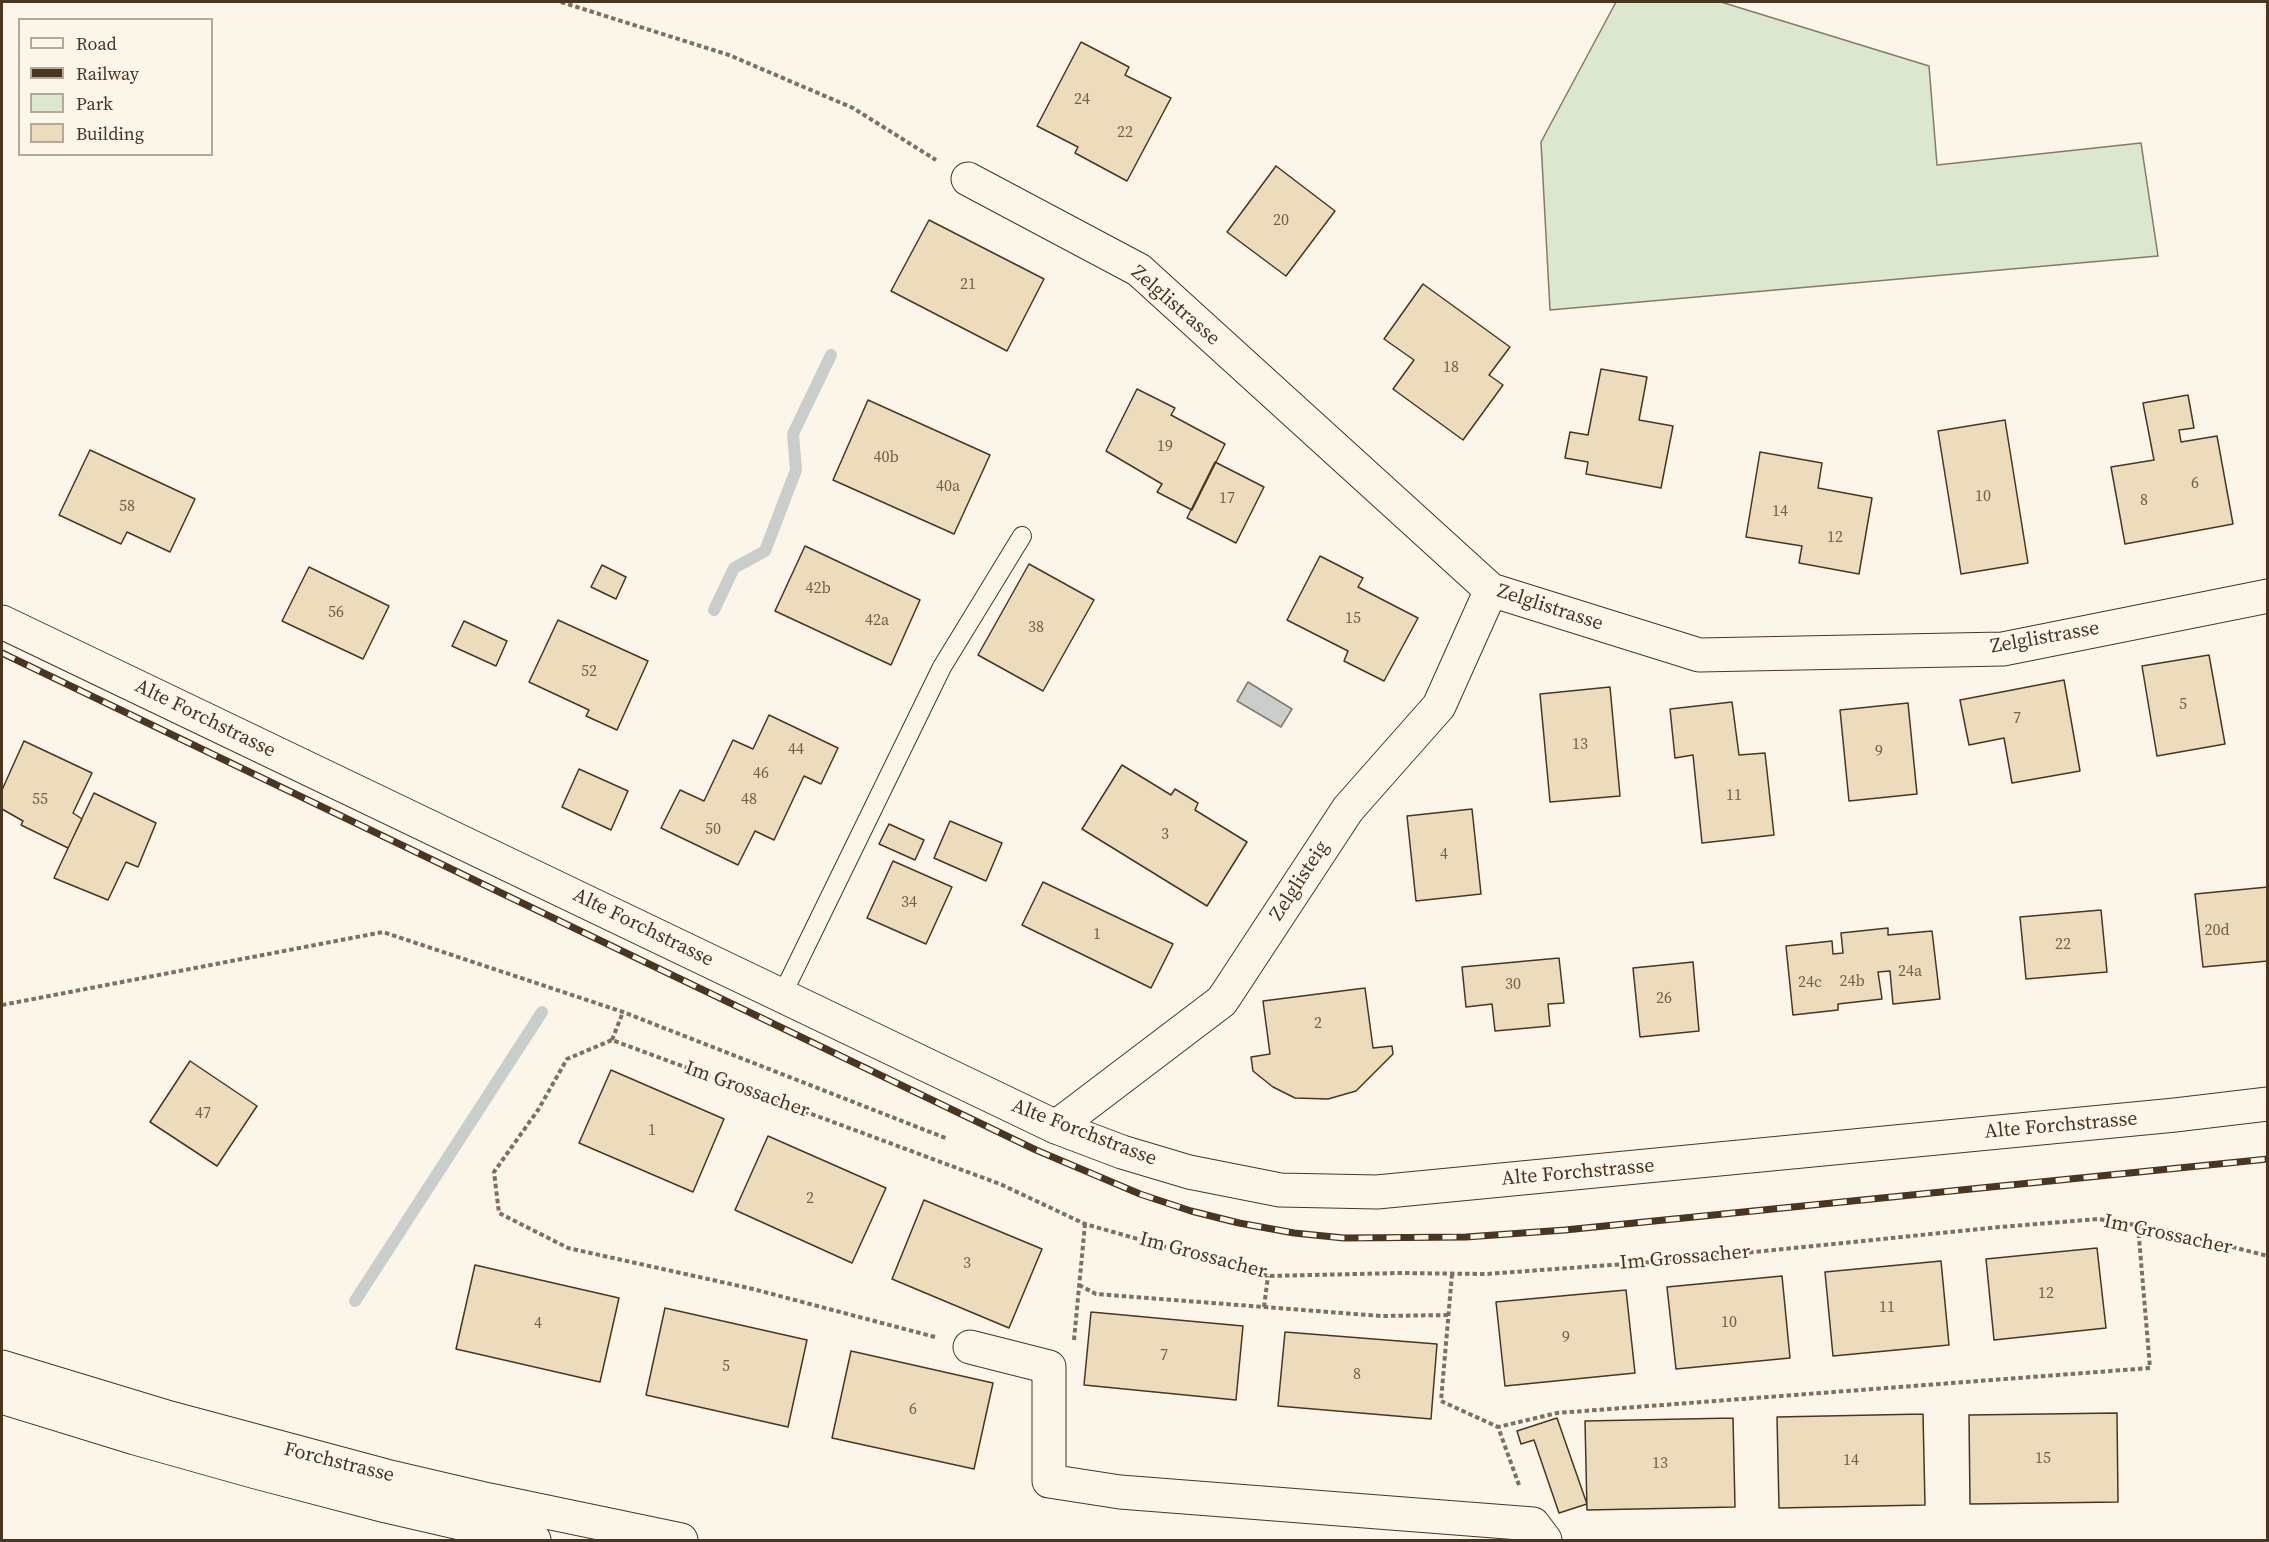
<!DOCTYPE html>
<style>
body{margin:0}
#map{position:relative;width:2269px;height:1542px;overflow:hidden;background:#fbf6e9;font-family:"Source Serif 4",serif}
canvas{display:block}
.frame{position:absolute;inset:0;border:3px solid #4a3520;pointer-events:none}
.legend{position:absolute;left:18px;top:18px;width:195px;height:138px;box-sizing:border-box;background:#fbf6e9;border:2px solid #b4a999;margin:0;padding:8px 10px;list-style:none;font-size:18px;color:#4a3520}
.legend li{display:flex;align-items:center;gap:12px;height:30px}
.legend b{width:30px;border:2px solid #b4a999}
</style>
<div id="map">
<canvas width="2269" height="1542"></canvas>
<div class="frame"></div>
<ul class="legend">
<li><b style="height:8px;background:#fbf6e9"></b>Road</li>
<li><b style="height:8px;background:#4a3520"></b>Railway</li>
<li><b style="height:16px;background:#dce7d0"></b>Park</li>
<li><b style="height:16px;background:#ecdcbc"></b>Building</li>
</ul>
</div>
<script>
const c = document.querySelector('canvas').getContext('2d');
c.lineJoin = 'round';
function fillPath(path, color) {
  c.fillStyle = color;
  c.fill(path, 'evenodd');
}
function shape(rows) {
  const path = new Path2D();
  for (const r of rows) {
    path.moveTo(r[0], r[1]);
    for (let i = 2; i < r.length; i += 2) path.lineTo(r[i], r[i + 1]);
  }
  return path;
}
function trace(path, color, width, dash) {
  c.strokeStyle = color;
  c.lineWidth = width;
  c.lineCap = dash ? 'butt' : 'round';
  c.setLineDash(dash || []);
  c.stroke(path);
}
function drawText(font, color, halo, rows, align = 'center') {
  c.font = font + ' "Source Serif 4",serif';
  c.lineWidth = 4.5;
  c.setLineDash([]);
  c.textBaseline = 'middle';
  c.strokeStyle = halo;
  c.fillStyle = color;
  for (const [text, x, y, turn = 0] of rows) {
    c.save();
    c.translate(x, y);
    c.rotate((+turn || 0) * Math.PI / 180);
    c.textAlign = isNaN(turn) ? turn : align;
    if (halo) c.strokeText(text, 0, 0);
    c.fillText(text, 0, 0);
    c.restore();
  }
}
const green = shape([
 [1616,2,1721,2,1929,66,1937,165,2141,143,2158,256,1550,310,1541,142,1616,2]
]);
const water = shape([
 [1248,682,1292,709,1281,727,1237,701,1248,682]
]);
const stream = shape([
 [714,610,734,568,765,551,796,470,793,434,831,355],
 [355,1301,542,1012]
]);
const building = shape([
 [1081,42,1129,67,1125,75,1171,98,1127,181,1075,153,1078,147,1037,126,1081,42],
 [1276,166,1335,211,1286,276,1227,232,1276,166],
 [929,220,1044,279,1007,351,891,291,929,220],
 [1423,284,1510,347,1489,375,1503,385,1463,440,1393,389,1414,360,1384,339,1423,284],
 [1601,369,1647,377,1639,420,1673,426,1661,488,1586,474,1588,462,1565,458,1570,432,1588,435,1601,369],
 [1137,389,1175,408,1171,415,1225,444,1192,510,1157,492,1162,484,1106,451,1137,389],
 [2188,395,2194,428,2179,430,2181,442,2217,436,2233,524,2125,544,2111,467,2154,460,2143,403,2188,395],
 [868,400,990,455,954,534,833,480,868,400],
 [2005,420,2028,563,1961,574,1938,431,2005,420],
 [90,450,195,499,170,552,127,532,121,544,59,515,90,450],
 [1760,452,1822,463,1818,488,1872,498,1859,574,1799,563,1802,546,1746,537,1760,452],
 [1215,462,1264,487,1236,543,1187,518,1215,462],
 [805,546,920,600,891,665,775,611,805,546],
 [1320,556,1363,578,1358,587,1418,618,1384,681,1344,661,1348,651,1287,620,1320,556],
 [1029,564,1094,600,1043,691,978,655,1029,564],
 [602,565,626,577,616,599,591,587,602,565],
 [309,567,389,606,363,659,282,621,309,567],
 [558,620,648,661,617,730,586,716,589,710,529,682,558,620],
 [464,621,507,641,496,666,452,646,464,621],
 [2209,655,2225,744,2157,756,2142,666,2209,655],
 [2064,680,2080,771,2012,783,2004,738,1969,745,1960,700,2064,680],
 [1610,687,1620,796,1550,802,1540,694,1610,687],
 [1732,702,1739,755,1765,753,1774,835,1702,843,1693,755,1675,758,1670,709,1732,702],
 [1908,703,1917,794,1849,801,1840,710,1908,703],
 [769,715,838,748,821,784,804,776,774,840,755,831,738,865,661,828,680,790,704,801,733,740,753,749,769,715],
 [24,741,92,773,73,813,82,819,68,848,21,825,23,821,2,809,2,790,24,741],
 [1122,765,1171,795,1175,789,1198,803,1195,810,1247,842,1207,906,1082,829,1122,765],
 [579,769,628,791,611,830,562,807,579,769],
 [94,793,156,823,138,867,126,862,108,900,54,878,94,793],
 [1472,809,1481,894,1416,901,1407,816,1472,809],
 [950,821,1002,843,986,881,934,858,950,821],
 [889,824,924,840,915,860,879,844,889,824],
 [893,861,952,887,926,944,867,918,893,861],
 [1043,882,1173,944,1151,988,1022,925,1043,882],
 [2268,887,2268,961,2203,967,2195,894,2268,887],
 [2101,910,2107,972,2026,979,2020,917,2101,910],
 [1888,928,1888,935,1932,931,1940,999,1893,1004,1890,971,1878,972,1882,999,1838,1004,1838,1010,1793,1015,1786,946,1832,941,1833,954,1843,953,1841,933,1888,928],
 [1559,958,1564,1003,1548,1004,1550,1026,1495,1031,1492,1004,1466,1007,1462,967,1559,958],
 [1693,962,1699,1031,1640,1037,1633,968,1693,962],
 [1365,988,1373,1048,1392,1046,1393,1054,1356,1091,1328,1099,1295,1098,1273,1087,1253,1071,1251,1057,1270,1054,1263,1001,1365,988],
 [190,1061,257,1106,217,1166,150,1122,190,1061],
 [611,1070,724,1119,693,1192,579,1143,611,1070],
 [768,1136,886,1188,852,1263,735,1210,768,1136],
 [924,1200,1042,1249,1009,1328,892,1279,924,1200],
 [2097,1248,2106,1328,1994,1340,1986,1259,2097,1248],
 [1941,1261,1949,1345,1833,1356,1825,1272,1941,1261],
 [475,1265,619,1298,600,1382,456,1349,475,1265],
 [1782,1276,1790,1358,1676,1369,1667,1287,1782,1276],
 [1626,1290,1635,1373,1505,1386,1496,1302,1626,1290],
 [665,1308,807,1340,788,1427,646,1395,665,1308],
 [1091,1312,1243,1326,1236,1400,1084,1385,1091,1312],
 [1285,1332,1437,1344,1431,1419,1278,1406,1285,1332],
 [851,1351,993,1383,974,1469,832,1438,851,1351],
 [2117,1413,2118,1502,1970,1504,1969,1415,2117,1413],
 [1923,1414,1925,1505,1779,1508,1777,1417,1923,1414],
 [1557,1418,1587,1504,1559,1513,1534,1440,1521,1444,1517,1431,1557,1418],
 [1733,1418,1735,1507,1587,1510,1585,1421,1733,1418]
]);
const path = shape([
 [561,2,729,55,853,108,936,160],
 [2,1005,383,932,623,1012,948,1139],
 [612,1040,623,1012],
 [1452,1274,1441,1401,1498,1427],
 [1079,1285,1096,1294,1381,1316,1449,1315],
 [1264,1307,1268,1276],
 [935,1337,753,1289,568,1248,499,1213,494,1172,538,1110,567,1059,612,1040,1000,1184,1085,1224,1268,1276,1399,1273,1486,1274,1666,1261,2000,1227,2098,1219,2161,1229,2268,1256],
 [1074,1340,1085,1224],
 [1519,1485,1498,1427,1557,1413,2150,1368,2138,1226]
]);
const service = shape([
 [782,995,942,667,1022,536]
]);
const minor = shape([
 [968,179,1139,270,1491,590,1699,655,2003,649,2268,596],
 [1056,1127,1222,1001,1348,809,1439,706,1491,590],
 [970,1347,1049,1367,1049,1481,1120,1492,1533,1524,1545,1540]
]);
const tertiary = shape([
 [2,622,1056,1127,1122,1152,1189,1172,1280,1190,1377,1192,2175,1115,2268,1104]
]);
const trunk = shape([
 [2,1367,170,1418,386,1476,489,1500,681,1540],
 [2,1397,135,1438,256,1472,386,1506,534,1540]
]);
const rail = shape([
 [2,653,1036,1150,1140,1194,1191,1211,1239,1223,1294,1233,1344,1238,1466,1237,1565,1230,2268,1159]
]);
const numberNames = [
 ["24",1082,100],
 ["22",1125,133],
 ["20",1281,221],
 ["21",968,285],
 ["18",1451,368],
 ["19",1165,447],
 ["40b",886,458],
 ["6",2195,484],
 ["40a",948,487],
 ["10",1983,497],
 ["17",1227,499],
 ["8",2144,501],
 ["58",127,507],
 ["14",1780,512],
 ["12",1835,538],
 ["42b",818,589],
 ["56",336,613],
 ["15",1353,619],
 ["42a",877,621],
 ["38",1036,628],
 ["52",589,672],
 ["5",2183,705],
 ["7",2017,719],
 ["13",1580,745],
 ["44",796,750],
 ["9",1879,752],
 ["46",761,774],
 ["11",1734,796],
 ["55",40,800],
 ["48",749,800],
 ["50",713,830],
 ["3",1165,835],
 ["4",1444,855],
 ["34",909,903],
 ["20d",2217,931],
 ["1",1097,935],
 ["22",2063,945],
 ["24a",1910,972],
 ["24b",1852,982],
 ["24c",1810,983],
 ["30",1513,985],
 ["26",1664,999],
 ["2",1318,1024],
 ["47",203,1114],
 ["1",652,1131],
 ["2",810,1199],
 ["3",967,1264],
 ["12",2046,1294],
 ["11",1887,1308],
 ["10",1729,1323],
 ["4",538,1324],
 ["9",1566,1338],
 ["7",1164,1356],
 ["5",726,1367],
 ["8",1357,1375],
 ["6",913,1410],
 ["15",2043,1459],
 ["14",1851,1461],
 ["13",1660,1464]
];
const streetNames = [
 ["Zelglistrasse",1175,306,41],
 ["Zelglistrasse",1550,608,18],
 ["Zelglistrasse",2045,638,-10],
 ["Alte Forchstrasse",205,719,26],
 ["Zelglisteig",1300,881,-57],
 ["Alte Forchstrasse",643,928,26],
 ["Im Grossacher",747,1090,20],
 ["Alte Forchstrasse",2061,1126,-5],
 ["Alte Forchstrasse",1084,1133,21],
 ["Alte Forchstrasse",1578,1173,-5],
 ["Im Grossacher",2168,1235,12],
 ["Im Grossacher",1203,1256,15],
 ["Im Grossacher",1685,1258,-5],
 ["Forchstrasse",339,1463,14]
];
fillPath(green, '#dce7d0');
trace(green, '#887966', 1.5);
fillPath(water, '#c9cecd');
trace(water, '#887966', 1.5);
trace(stream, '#c9cecd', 12);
fillPath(building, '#ecdcbc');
trace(building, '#4a3520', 1.5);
trace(service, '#4a3520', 20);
trace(minor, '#4a3520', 35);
trace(tertiary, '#4a3520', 35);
trace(trunk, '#4a3520', 35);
trace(path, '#7f6f5c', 4, [4.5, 3]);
trace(service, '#fbf6e9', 18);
trace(minor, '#fbf6e9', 33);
trace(tertiary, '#fbf6e9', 33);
trace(trunk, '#fbf6e9', 33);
trace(rail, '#4a3520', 7);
trace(rail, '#fbf6e9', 4.5, [14]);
drawText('16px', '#725f47', null, numberNames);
drawText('20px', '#4a3520', '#fbf6e9', streetNames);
</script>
